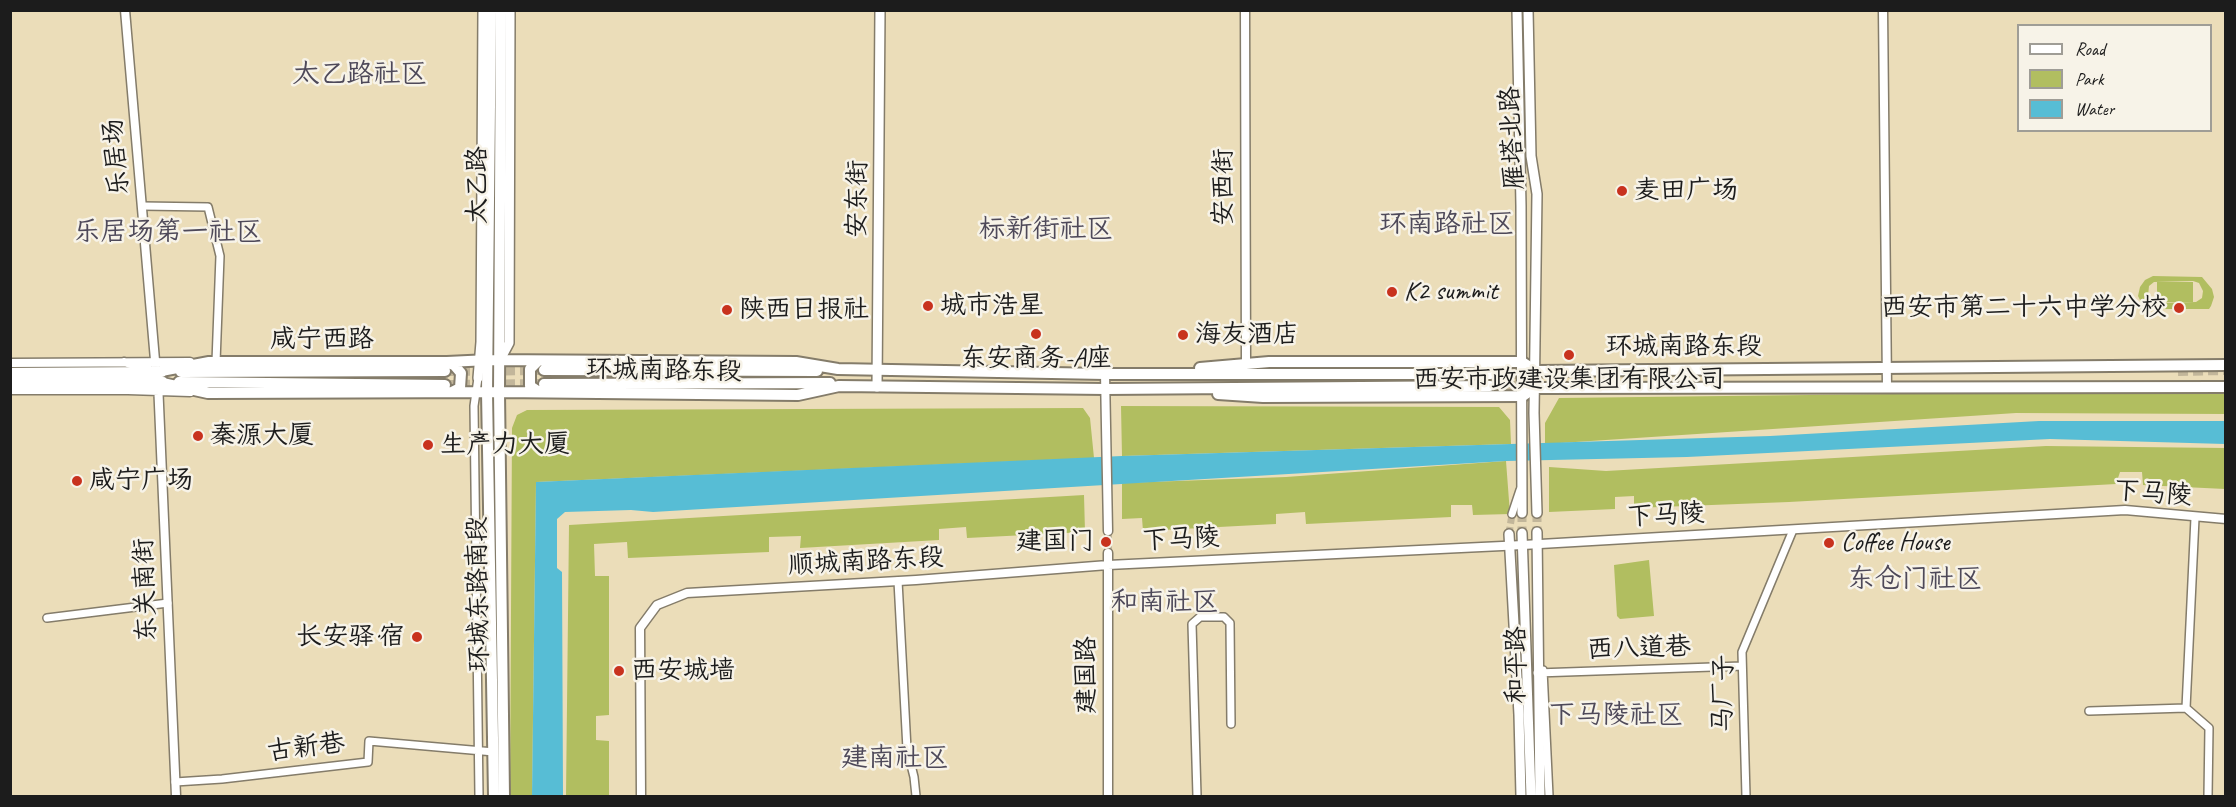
<!DOCTYPE html>
<meta charset="utf-8">
<style>
body{margin:0}
#map{position:relative;width:2236px;height:807px;overflow:hidden;background:#ebddb9;font-family:Caveat,sans-serif}
canvas{display:block}
.frame{position:absolute;inset:0;border:12px solid #1c1c1c;pointer-events:none}
.legend{position:absolute;left:2017px;top:24px;width:195px;height:108px;box-sizing:border-box;background:#f7f3e8;border:2px solid #9f9d96;margin:0;padding:8px 10px;list-style:none;font-size:18px;color:#1c1c1c}
.legend li{display:flex;align-items:center;gap:12px;height:30px}
.legend b{width:30px;border:2px solid #9f9d96}
</style>
<div id="map">
<canvas width="2236" height="807"></canvas>
<div class="frame"></div>
<ul class="legend">
<li><b style="height:8px;background:#fff"></b>Road</li>
<li><b style="height:16px;background:#b1be60"></b>Park</li>
<li><b style="height:16px;background:#57bdd5"></b>Water</li>
</ul>
</div>
<script>
const c = document.querySelector('canvas').getContext('2d');
c.lineJoin = 'round';
function fillPath(path, color) {
  c.fillStyle = color;
  c.fill(path, 'evenodd');
}
function shape(rows) {
  const path = new Path2D();
  for (const r of rows) {
    path.moveTo(r[0], r[1]);
    for (let i = 2; i < r.length; i += 2) path.lineTo(r[i], r[i + 1]);
  }
  return path;
}
function trace(path, color, width, dash) {
  c.strokeStyle = color;
  c.lineWidth = width;
  c.lineCap = dash ? 'butt' : 'round';
  c.setLineDash(dash || []);
  c.stroke(path);
}
function drawText(font, color, halo, rows, align = 'center') {
  c.font = font + ' Caveat,"LXGW WenKai TC",sans-serif';
  c.lineWidth = 5;
  c.setLineDash([]);
  c.textBaseline = 'middle';
  c.strokeStyle = halo;
  c.fillStyle = color;
  for (const [text, x, y, turn = 0] of rows) {
    c.save();
    c.translate(x, y);
    c.rotate((+turn || 0) * Math.PI / 180);
    c.textAlign = isNaN(turn) ? turn : align;
    if (halo) c.strokeText(text, 0, 0);
    c.fillText(text, 0, 0);
    c.restore();
  }
}
const green = shape([
 [2153,276,2202,277,2212,289,2214,297,2211,306,2209,309,2137,309,2137,306,2142,304,2138,296,2140,287,2145,280],
 [2193,281,2199,283,2203,291,2202,298,2196,302,2157,303,2151,301,2148,296,2149,286,2154,282],
 [2157,282,2193,282,2193,302,2157,302],
 [2226,390,2225,414,2016,413,1545,444,1545,423,1559,398],
 [1121,406,1499,407,1510,420,1511,444,1122,456],
 [1083,408,1090,418,1094,458,536,482,532,796,510,796,512,428,517,415,527,410],
 [2046,446,2225,448,2225,489,2143,485,2142,472,2120,472,2116,484,1789,502,1634,508,1634,496,1615,497,1615,509,1549,512,1549,467,1606,471],
 [1506,461,1510,514,1473,515,1472,505,1451,505,1451,517,1306,524,1305,512,1276,514,1276,524,1143,531,1142,518,1122,519,1122,483,1286,477],
 [1084,495,1085,532,967,538,966,527,939,529,939,540,800,548,801,536,769,537,769,552,628,558,627,542,594,544,595,576,609,576,609,715,596,716,596,740,609,741,609,796,566,796,569,525],
 [1649,560,1654,616,1620,619,1617,616,1614,565]
]);
const water = shape([
 [2039,421,2225,421,2225,444,2050,439,1687,457,1506,461,653,512,631,510,565,512,557,519,557,568,562,572,563,796,532,796,536,482,1122,456,1770,436]
]);
const minorTunnel = shape([
 [1509,534,1512,514]
]);
const tertiaryTunnel = shape([
 [1108,531,1108,553]
]);
const secondaryTunnel = shape([
 [1522,513,1522,533],
 [1537,513,1537,532]
]);
const primaryTunnel = shape([
 [445,371,544,370],
 [2178,371,2226,370],
 [1491,374,1544,374],
 [445,385,544,384],
 [1490,386,1532,386]
]);
const minor = shape([
 [142,206,208,207,220,256,216,362],
 [478,378,474,406,479,796],
 [1512,514,1520,490],
 [898,581,907,749,914,777,916,796],
 [47,618,168,603],
 [1543,670,1549,796],
 [1537,673,1742,666],
 [2186,708,2195,518],
 [2089,711,2186,708,2209,728,2208,796],
 [175,782,222,779,368,762,369,741,494,752],
 [1197,796,1192,624,1200,617,1224,617,1230,623,1231,724],
 [1746,796,1742,652,1793,530]
]);
const tertiary = shape([
 [1245,10,1246,363],
 [1883,10,1887,387],
 [124,362,156,372,125,10],
 [10,363,190,362],
 [1105,374,1108,531],
 [10,390,128,390,190,392],
 [128,390,158,382,176,796],
 [1108,553,1108,796],
 [641,796,640,628,657,605,687,593,916,580,1108,565,1523,545,2125,510,2226,519]
]);
const secondary = shape([
 [1517,10,1521,206,1522,513],
 [1528,10,1531,156,1537,194,1534,413,1537,513],
 [500,360,509,343,510,10],
 [478,378,481,342,483,10],
 [877,387,880,10],
 [1537,532,1540,796],
 [1522,533,1531,796],
 [1509,534,1519,715,1521,796]
]);
const primary = shape([
 [491,10,487,392,494,796],
 [501,10,499,392,504,796],
 [538,361,530,369,530,386,539,392],
 [449,363,454,365,461,373,460,388,452,392],
 [1200,368,1269,362,1522,362,1536,371,2226,365],
 [544,370,817,371],
 [156,372,209,362,447,362,489,360,796,362,838,369,1105,374,1491,374],
 [181,372,445,371],
 [10,373,162,372],
 [158,382,208,393,499,392,798,395,839,386,1106,389,1490,386],
 [179,382,445,385],
 [10,383,163,382],
 [544,384,830,383],
 [1218,394,1263,397,1523,396,1534,388,2226,387]
]);
const markers = [
 [1622,191,6,"#c8321e"],
 [1392,292,6,"#c8321e"],
 [928,306,6,"#c8321e"],
 [2179,308,6,"#c8321e"],
 [727,310,6,"#c8321e"],
 [1036,334,6,"#c8321e"],
 [1183,335,6,"#c8321e"],
 [1569,355,6,"#c8321e"],
 [198,436,6,"#c8321e"],
 [428,445,6,"#c8321e"],
 [77,481,6,"#c8321e"],
 [1106,542,6,"#c8321e"],
 [1829,543,6,"#c8321e"],
 [417,637,6,"#c8321e"],
 [619,671,6,"#c8321e"]
];
const streetNames = [
 ["雁塔北路",1513,138,-93],
 ["乐居场",117,157,-95],
 ["太乙路",478,185,-90],
 ["安西街",1224,187,-90],
 ["安东街",858,199,-89],
 ["咸宁西路",322,340],
 ["环城南路东段",1684,347],
 ["环城南路东段",664,371,1],
 ["下马陵",2153,494,4],
 ["下马陵",1666,516,-3],
 ["下马陵",1181,540,-3],
 ["顺城南路东段",866,562,-3],
 ["东关南街",146,590,-92],
 ["环城东路南段",479,594,-91],
 ["西八道巷",1639,649,-2],
 ["和平路",1517,665,-90],
 ["建国路",1087,675,-90],
 ["马厂子",1724,694,-89],
 ["古新巷",306,748,-7]
];
const poiNames = [
 ["麦田广场",1634,191],
 ["K2 summit",1404,292],
 ["城市浩星",940,306],
 ["西安市第二十六中学分校",2167,308,"right"],
 ["陕西日报社",739,310],
 ["海友酒店",1195,335],
 ["东安商务-A座",1036,359,"center"],
 ["西安市政建设集团有限公司",1569,380,"center"],
 ["秦源大厦",210,436],
 ["生产力大厦",440,445],
 ["咸宁广场",89,481],
 ["建国门",1094,542,"right"],
 ["Coffee House",1841,543],
 ["长安驿·宿",405,637,"right"],
 ["西安城墙",631,671]
];
const neighbourhoodNames = [
 ["太乙路社区",360,75],
 ["环南路社区",1447,225],
 ["标新街社区",1046,230],
 ["乐居场第一社区",168,233],
 ["东仓门社区",1915,580],
 ["和南社区",1165,603],
 ["下马陵社区",1616,716],
 ["建南社区",895,759]
];
fillPath(green, '#b1be60');
fillPath(water, '#57bdd5');
trace(minorTunnel, '#c2b69a', 7, [7, 3.5]);
trace(tertiaryTunnel, '#c2b69a', 8, [8, 4]);
trace(secondaryTunnel, '#c2b69a', 9, [9, 4.5]);
trace(primaryTunnel, '#c2b69a', 10, [10, 5]);
trace(minor, '#847c6a', 10);
trace(tertiary, '#847c6a', 11);
trace(secondary, '#847c6a', 12);
trace(primary, '#847c6a', 14);
trace(minor, '#fff', 7);
trace(tertiary, '#fff', 8);
trace(secondary, '#fff', 9);
trace(primary, '#fff', 10);
for (const [x, y, r, color] of markers) {
  const dot = new Path2D();
  dot.arc(x, y, r, 0, 2 * Math.PI);
  c.fillStyle = color;
  c.fill(dot);
  trace(dot, '#f7f3e8', 2);
}
drawText('26px', '#1c1c1c', '#f7f3e8', streetNames);
drawText('26px', '#1c1c1c', '#f7f3e8', poiNames, 'left');
drawText('27px', '#4e4959', '#f7f3e8', neighbourhoodNames);
</script>
